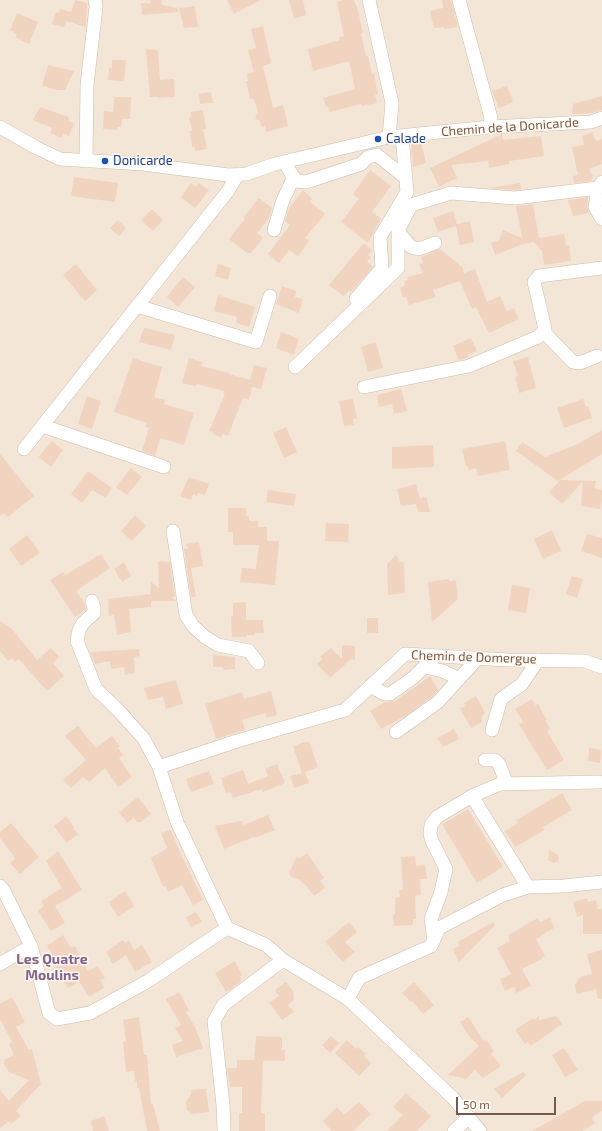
<!DOCTYPE html>
<style>
body{margin:0}
#map{position:relative;width:602px;height:1131px;overflow:hidden;background:#fcf4e8;font-family:"Exo 2",sans-serif}
canvas{display:block}
.scale{position:absolute;left:456px;top:1097px;width:100px;height:18px;box-sizing:border-box;border:2px solid #755b4d;border-top:0;padding-left:5px;font-size:12px;line-height:14px;white-space:nowrap;color:#755b4d;-webkit-text-stroke:3px #fef8ee;paint-order:stroke}
</style>
<div id="map">
<canvas width="602" height="1131"></canvas>
<div class="scale">50 m</div>
</div>
<script>
const c = document.querySelector('canvas').getContext('2d');
c.lineJoin = 'round';
function fillPath(path, color) {
  c.fillStyle = color;
  c.fill(path, 'evenodd');
}
function shape(rows) {
  const path = new Path2D();
  for (const r of rows) {
    path.moveTo(r[0], r[1]);
    for (let i = 2; i < r.length; i += 2) path.lineTo(r[i], r[i + 1]);
  }
  return path;
}
function trace(path, color, width, dash) {
  c.strokeStyle = color;
  c.lineWidth = width;
  c.lineCap = dash ? 'butt' : 'round';
  c.setLineDash(dash || []);
  c.stroke(path);
}
function drawText(font, color, halo, rows, align = 'center') {
  c.font = font + ' "Exo 2",sans-serif';
  c.lineWidth = 3;
  c.setLineDash([]);
  c.textBaseline = 'middle';
  c.strokeStyle = halo;
  c.fillStyle = color;
  for (const [text, x, y, turn = 0] of rows) {
    c.save();
    c.translate(x, y);
    c.rotate((+turn || 0) * Math.PI / 180);
    c.textAlign = isNaN(turn) ? turn : align;
    if (halo) c.strokeText(text, 0, 0);
    c.fillText(text, 0, 0);
    c.restore();
  }
}
const residential = shape([
 [0,0,602,0,602,1131,0,1131]
]);
const building = shape([
 [75,0,87,3,86,27,66,21,64,27,52,24,56,12,59,13,60,9,71,12],
 [150,0,161,0,162,5,178,8,178,12,142,15,141,3,150,4],
 [227,0,261,0,234,14],
 [289,0,303,0,306,15,294,19],
 [343,0,354,0,356,6,357,6,363,33,361,33,366,56,368,56,372,74,374,73,378,94,375,95,377,103,362,106,361,104,330,112,328,107,326,107,323,98,355,89,349,61,313,71,308,49,340,40,339,37,344,36,337,2],
 [442,0,451,0,458,27,444,29,444,27,434,28,430,11,443,8],
 [195,6,198,27,184,28,179,8],
 [17,13,38,22,29,44,16,38,17,34,10,30],
 [263,26,271,63,263,66,273,108,283,105,288,126,266,132,265,126,262,127,260,121,255,118,258,112,254,99,250,99,246,81,248,81,247,73,254,72,248,50,256,48,251,29],
 [146,49,158,50,160,80,174,79,175,97,158,98,158,97,150,97],
 [112,60,126,60,124,81,108,80,109,68,112,68],
 [48,65,74,71,65,90,57,90,42,86],
 [507,86,513,102,499,108,492,91],
 [211,92,213,103,200,104,199,94],
 [602,96,602,110,592,113,572,114,573,104],
 [114,97,131,97,130,119,122,119,121,127,118,127,117,130,103,129,104,111,113,112],
 [40,107,69,117,68,121,74,123,69,136,63,133,61,138,50,133,52,128,33,120],
 [203,110,206,129,203,129,207,149,195,151,194,146,192,147,190,131,192,131,189,117,191,117,190,112],
 [592,132,596,141,602,139,602,164,589,169,593,176,591,181,574,183,573,176,578,175,572,147,584,145,582,136],
 [502,134,503,140,541,136,544,156,509,161,509,164,489,168,488,161,451,165,457,178,439,187,430,168],
 [421,142,426,163,413,167,411,143],
 [370,170,391,186,372,212,381,219,368,243,341,222,359,199,353,194],
 [74,177,118,183,115,202,71,196],
 [191,183,196,187,199,183,209,190,195,208,181,197],
 [520,183,521,189,515,190,489,188],
 [303,190,312,199,310,202,325,214,305,238,309,241,298,256,289,250,279,263,268,254,290,225,285,221,289,208],
 [588,197,587,206,589,213,573,216,568,200],
 [259,198,272,208,269,218,257,233,263,238,251,253,247,253,229,239,245,219,244,217],
 [533,204,539,238,564,234,566,245,569,245,571,261,544,265,542,251,534,242,523,244,495,255,491,243,499,240,503,230,522,238,516,206],
 [152,209,163,220,153,231,141,220],
 [453,211,457,224,470,221,474,242,460,245,456,226,438,232,433,218],
 [118,220,126,228,119,236,110,228],
 [364,243,372,250,368,255,371,257,367,262,373,267,351,292,349,290,344,296,329,285],
 [440,249,463,268,464,273,475,269,487,302,500,296,507,311,514,308,519,319,489,333,476,307,472,309,460,281,433,290,436,297,409,305,406,297,403,298,400,287,405,286,404,281,408,280,407,277,423,273,419,264,423,263,421,257],
 [76,264,97,290,85,301,63,275],
 [218,264,231,268,228,280,215,276],
 [183,277,195,287,178,307,167,297],
 [282,286,296,291,295,297,303,299,299,313,276,304],
 [218,295,255,307,249,327,236,323,237,317,214,311],
 [144,328,175,335,171,350,139,342],
 [281,332,299,339,294,355,276,348],
 [471,338,477,351,468,355,469,357,459,360,453,346],
 [376,342,383,368,368,372,361,347],
 [528,357,536,388,519,393,515,377,518,376,513,361],
 [133,358,162,367,154,397,165,400,164,404,194,413,184,445,160,438,155,456,142,451,149,428,145,427,147,423,114,412],
 [189,358,203,362,201,366,229,373,229,374,250,380,254,365,267,368,261,389,252,387,249,400,243,398,228,436,223,434,221,438,212,433,213,432,209,431,225,394,223,394,224,391,197,384,196,386,182,383],
 [401,389,407,411,394,414,392,404,379,407,377,395],
 [87,396,101,401,92,429,78,424],
 [353,399,357,418,353,419,354,425,344,426,339,401],
 [583,399,586,407,588,406,592,418,564,428,557,408],
 [286,427,297,452,284,458,273,433],
 [602,430,602,454,558,481,516,451,522,442,545,457,578,444],
 [52,441,63,450,51,467,39,457],
 [505,441,510,470,478,476,476,468,469,470,468,466,466,466,462,449],
 [433,445,434,467,392,469,392,447],
 [0,454,34,496,8,517,4,513,0,516],
 [131,468,142,477,127,495,116,487],
 [88,471,112,488,106,498,92,490,82,503,71,494],
 [189,477,209,484,205,495,198,493,197,496,193,494,191,500,180,496],
 [560,480,596,481,594,488,602,490,602,500,600,509,581,506,583,481,562,504,549,492],
 [416,484,420,499,426,497,430,512,418,512,416,504,401,506,397,489],
 [268,490,296,494,294,506,266,502],
 [228,508,246,508,246,516,249,516,249,521,258,521,258,527,267,527,267,541,279,541,275,585,240,582,242,568,256,569,259,545,233,545,233,532,228,532],
 [135,515,146,526,132,541,121,531],
 [326,523,349,524,348,542,325,541],
 [552,530,561,551,543,559,534,539],
 [587,534,602,538,602,558,581,551],
 [27,535,40,553,21,566,9,549],
 [199,542,203,566,191,568,196,597,191,597,184,549,188,549,186,544],
 [101,554,110,568,76,591,84,602,86,609,75,617,50,580,63,572,65,575],
 [396,555,400,562,404,562,405,593,388,595,387,564],
 [158,561,170,562,175,597,171,597,176,601,151,601,151,607,129,609,131,632,117,635,114,615,109,616,108,599,150,594,150,598,151,582,159,588],
 [124,562,131,576,122,582,114,569],
 [572,575,572,576,583,579,577,598,566,594],
 [449,579,449,581,456,580,458,599,432,622,428,582],
 [512,585,530,588,526,613,508,610],
 [246,602,246,620,263,620,264,633,255,633,255,635,247,635,247,637,232,637,231,616,233,616,233,603],
 [367,618,378,618,378,633,367,633],
 [0,621,12,629,37,660,51,648,59,657,53,663,64,676,47,691,19,659,15,662,12,658,8,661,0,651],
 [342,645,355,646,355,660,351,659,330,678,317,664,322,659,320,657,331,648,342,659],
 [139,649,140,656,134,657,135,673,125,675,124,667,111,669,110,661,95,664,90,652],
 [213,655,235,657,235,669,224,670,223,667,213,667],
 [430,676,438,690,433,696,407,715,381,729,370,711,385,702,395,701],
 [176,680,183,704,166,709,163,697,148,700,144,688],
 [271,691,277,715,267,718,265,713,242,720,245,730,216,739,205,704,242,692,244,699],
 [476,696,485,713,482,716,482,722,471,728,460,708,465,706,464,703],
 [532,699,535,705,538,704,547,720,545,720,550,729,547,731,564,760,547,770,519,724,523,722,515,709],
 [78,726,96,748,112,736,120,746,118,748,123,755,119,758,132,777,118,787,105,768,89,782,83,777,71,788,63,780,86,760,65,736],
 [454,729,459,739,443,747,437,738],
 [309,741,318,767,305,772,309,783,294,788,290,776,302,773,293,746],
 [589,748,601,750,600,763,588,761],
 [277,764,285,783,263,792,262,789,233,798,231,792,226,793,221,778,243,770,248,784,268,776,265,769],
 [209,771,214,784,191,792,186,779],
 [562,793,572,810,543,827,545,830,515,847,505,831,518,823,516,820],
 [138,797,151,814,141,822,137,822,134,818,127,823,119,812],
 [468,809,503,867,477,883,442,824],
 [268,815,275,830,255,838,254,837,224,849,215,826,242,821,243,825],
 [66,816,74,827,73,828,78,834,67,843,54,826],
 [11,823,39,857,20,874,10,863,15,858,0,838,0,832],
 [171,830,179,850,203,900,193,905,182,885,168,892,166,886,163,887,151,858,167,848,161,833],
 [549,850,558,855,559,858,558,862,554,863,548,860],
 [58,851,82,890,55,906,65,923,51,931,38,911,44,906,41,901,62,888,46,861],
 [307,853,324,878,320,881,325,888,314,896,304,883,303,884,299,879,291,877,289,873,297,856,299,859],
 [415,856,416,866,425,865,427,879,420,879,421,895,415,896,416,919,413,919,413,925,394,926,393,915,395,914,395,898,400,897,399,890,403,890,401,857],
 [125,891,134,906,118,917,109,902],
 [587,898,588,902,596,900,598,909,602,909,602,934,583,934,583,915,577,917,573,902],
 [196,912,202,922,191,927,186,917],
 [550,917,554,928,544,933,545,934,536,939,545,956,541,958,542,959,522,969,531,986,516,993,514,987,505,991,500,979,511,974,497,948,510,941,508,935,523,927,523,926,538,918,540,922],
 [349,922,357,932,345,942,355,952,343,962,325,942],
 [493,922,495,925,459,962,453,949,460,946,458,942],
 [63,935,71,948,75,946,88,971,98,966,105,978,100,980,104,988,89,997,79,981,68,988,54,967,58,964,47,946],
 [123,940,125,943,129,940,134,950,142,945,152,962,135,972,126,955,113,964,106,952],
 [602,950,602,999,598,999,596,989,577,994,575,985,580,977,592,974,587,954],
 [235,961,242,975,240,977,241,982,226,992,215,973],
 [286,982,293,991,294,999,288,1005,294,1012,282,1020,269,1003,279,996,275,990],
 [414,982,434,1005,423,1014,412,1001,411,1002,402,993],
 [179,992,189,1010,186,1012,196,1029,203,1048,176,1057,172,1045,183,1041,175,1028,181,1025,166,999],
 [12,997,25,1022,16,1027,29,1050,32,1049,41,1084,16,1111,21,1116,11,1124,9,1121,0,1128,0,1090,9,1101,29,1080,9,1072,4,1064,4,1060,14,1055,9,1044,12,1042,0,1019,0,1004],
 [539,1016,539,1020,556,1016,562,1024,531,1046,528,1042,525,1044,515,1030,533,1018,534,1020],
 [139,1017,144,1055,147,1055,151,1104,153,1104,160,1131,147,1131,139,1088,137,1088,137,1081,135,1081,134,1071,126,1072,123,1042,126,1041,123,1020],
 [468,1017,484,1041,486,1039,494,1051,491,1054,501,1066,483,1078,475,1070,465,1080,463,1078,448,1075,479,1046,468,1035,460,1022],
 [256,1036,282,1037,282,1050,285,1050,285,1061,254,1060],
 [331,1036,339,1043,330,1053,322,1045],
 [347,1040,356,1049,358,1047,366,1054,364,1056,371,1063,359,1076,335,1053],
 [564,1048,578,1070,565,1077,552,1055],
 [237,1060,263,1060,261,1113,265,1113,265,1131,239,1131,239,1113,242,1113,242,1087,230,1087,227,1068,237,1068],
 [523,1072,526,1075,502,1098,494,1089],
 [206,1089,209,1112,193,1114,187,1110,186,1102,191,1094,191,1090],
 [406,1093,431,1116,417,1131,387,1131,403,1115,393,1107],
 [585,1101,602,1101,602,1111,592,1117,595,1123,582,1131,532,1131],
 [359,1102,371,1114,353,1131,332,1131,323,1121,337,1107,344,1115],
 [104,1116,109,1131,93,1131,91,1121]
]);
const minor = shape([
 [369,0,392,103,389,137],
 [459,0,491,118,490,127],
 [0,127,35,147,60,159,143,164,228,175,246,174,275,164,389,137,490,127,591,122,602,118],
 [86,161,87,85,96,7,95,0],
 [284,162,296,181,306,182,361,164,368,157,377,155,406,178],
 [598,188,595,207,602,219],
 [274,230,283,200,294,177],
 [398,231,411,247,419,249,435,243],
 [356,299,382,268,380,237,407,192,402,136],
 [137,306,256,342,270,296],
 [543,331,573,362,580,363,597,356],
 [295,367,398,268,398,231,411,205,451,193,515,198,598,188,602,182],
 [364,387,469,366,538,337,545,329,534,282,539,276,602,268],
 [43,426,164,467],
 [24,449,228,191,238,174],
 [173,531,186,615,193,626,205,637,218,645,249,651,258,663],
 [92,601,94,608,94,613,83,623,79,630,77,641,96,689,118,710,144,739,159,767,177,822,227,928],
 [424,667,443,671,459,679],
 [370,686,385,694,390,694,414,677,435,656],
 [492,730,501,699,522,684,538,660],
 [396,732,438,702,478,658],
 [485,760,495,760,499,764,507,784],
 [159,767,237,741,345,710,405,654,508,660,585,661,602,667],
 [472,796,528,887],
 [0,886,4,891,31,946,49,1013,57,1019,90,1013,148,981,227,928],
 [227,928,266,945,283,960,348,999,453,1098,480,1131],
 [434,940,431,919,441,892,446,869,432,841,430,834,431,825,437,817,472,796,500,784,599,782],
 [0,964,31,946],
 [348,999,359,978,431,946,439,928,503,895,528,887,564,886,602,882],
 [224,1131,223,1105,214,1021,223,1005,283,960],
 [454,1131,469,1117]
]);
const markers = [
 [378,139,4,"#1a4fb4"],
 [105,161,4,"#1a4fb4"]
];
const streetNames = [
 ["Chemin de la Donicarde",510,127,-4],
 ["Chemin de Domergue",474,657,2]
];
const transitNames = [
 ["Calade",386,139],
 ["Donicarde",113,161]
];
const neighbourhoodNames = [
 ["Les Quatre",52,959],
 ["Moulins",52,975]
];
fillPath(residential, '#f3e6d6');
fillPath(building, '#f0d4c0');
trace(minor, '#cdbcae', 14);
trace(minor, '#fff', 13);
for (const [x, y, r, color] of markers) {
  const dot = new Path2D();
  dot.arc(x, y, r, 0, 2 * Math.PI);
  c.fillStyle = color;
  c.fill(dot);
  trace(dot, '#fef8ee', 1.5);
}
drawText('13px', '#755b4d', '#fef8ee', streetNames);
drawText('13px', '#164399', '#fef8ee', transitNames, 'left');
drawText('bold 14px', '#826591', '#fef8ee', neighbourhoodNames);
</script>
